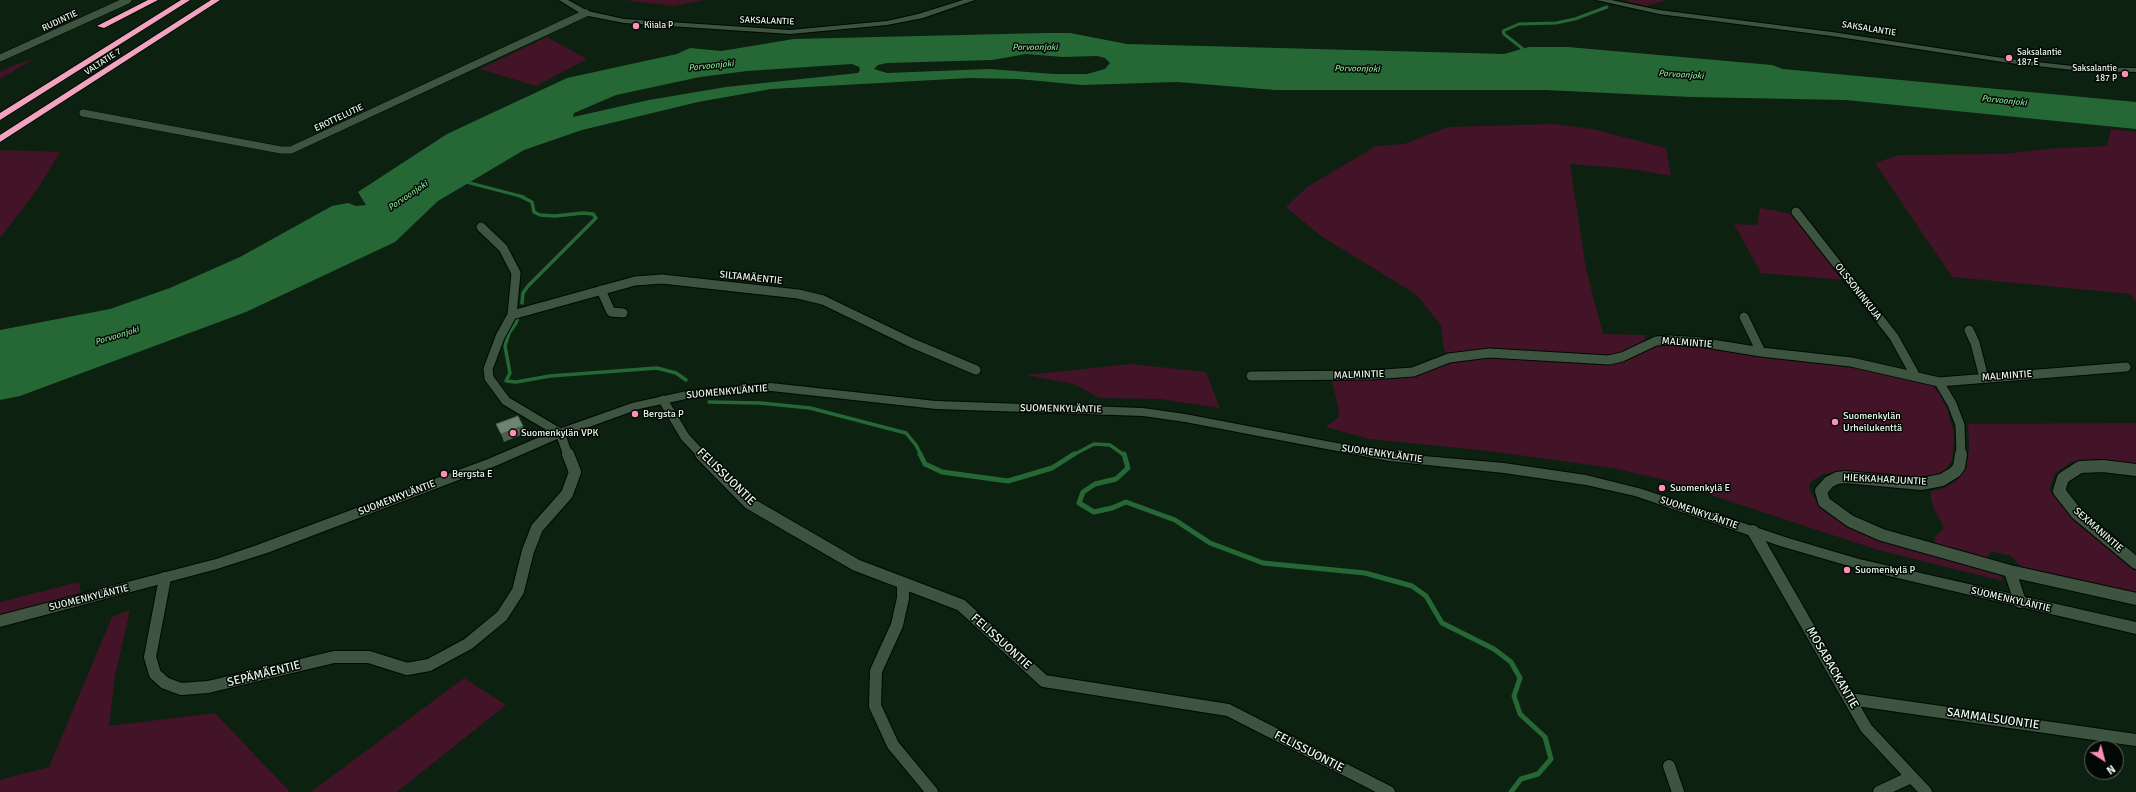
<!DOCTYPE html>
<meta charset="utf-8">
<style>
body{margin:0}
#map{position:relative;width:2136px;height:792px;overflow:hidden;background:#0c2110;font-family:Signika,sans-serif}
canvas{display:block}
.north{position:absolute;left:2084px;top:740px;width:40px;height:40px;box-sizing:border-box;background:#020803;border:1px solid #5f6860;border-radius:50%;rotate:144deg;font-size:11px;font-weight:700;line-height:16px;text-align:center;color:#ebf8ec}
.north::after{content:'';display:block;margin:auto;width:14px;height:18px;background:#ff8eb9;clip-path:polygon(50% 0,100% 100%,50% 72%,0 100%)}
</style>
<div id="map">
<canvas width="2136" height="792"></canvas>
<div class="north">N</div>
</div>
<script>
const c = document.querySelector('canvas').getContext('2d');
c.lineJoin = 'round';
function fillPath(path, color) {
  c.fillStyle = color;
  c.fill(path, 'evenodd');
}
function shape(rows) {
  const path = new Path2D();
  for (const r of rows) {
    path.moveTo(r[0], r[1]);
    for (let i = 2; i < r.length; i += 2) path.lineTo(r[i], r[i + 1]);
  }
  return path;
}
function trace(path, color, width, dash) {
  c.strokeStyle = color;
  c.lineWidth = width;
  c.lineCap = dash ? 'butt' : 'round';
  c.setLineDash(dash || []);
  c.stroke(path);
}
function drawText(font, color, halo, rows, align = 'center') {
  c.font = font + ' Signika,sans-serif';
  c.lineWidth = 3;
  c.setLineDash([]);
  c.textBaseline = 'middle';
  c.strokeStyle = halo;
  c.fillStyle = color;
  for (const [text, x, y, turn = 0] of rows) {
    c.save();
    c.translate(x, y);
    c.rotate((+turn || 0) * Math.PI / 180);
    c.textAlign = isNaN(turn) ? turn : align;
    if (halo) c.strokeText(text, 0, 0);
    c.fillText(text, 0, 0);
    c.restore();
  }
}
const green = shape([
 [624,0,705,0,673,6],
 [1623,0,1667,0,1646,6],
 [547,37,587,59,536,86,480,69],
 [33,59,32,60,0,79,0,72,14,65],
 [1554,124,1592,129,1666,148,1671,176,1632,169,1570,164,1586,269,1603,334,1646,335,1644,341,1615,356,1450,355,1444,349,1441,326,1417,295,1321,236,1286,207,1307,187,1376,146,1404,144,1448,127],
 [2111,129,2136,132,2136,301,2130,294,1952,277,1875,163,1899,155,2003,154,2057,148,2107,146],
 [2,150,60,152,37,190,0,238,0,151],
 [1760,208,1794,214,1844,280,1761,273,1734,224,1757,225],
 [1675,343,1826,361,1928,382,1932,385,1939,393,1947,408,1954,434,1952,461,1945,470,1935,475,1918,478,1846,472,1823,474,1812,481,1809,486,1810,491,1821,508,1848,525,2000,573,2003,581,1878,550,1665,480,1613,468,1489,451,1370,439,1325,427,1339,417,1338,406,1331,378,1414,376,1437,368,1450,361,1486,356,1614,364,1627,360,1659,345],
 [1131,364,1206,372,1220,408,1160,399,1099,398,1074,384,1026,375],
 [2136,423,2136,465,2098,459,2072,462,2055,473,2049,490,2068,514,2136,570,2136,592,2020,566,2011,556,1990,551,1988,558,1934,544,1935,537,1944,528,1933,507,1930,495,1932,491,1944,488,1956,481,1966,469,1969,449,1968,424],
 [79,582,81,595,0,616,0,602],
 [130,610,115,676,109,726,215,713,290,792,0,792,0,780,49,767,112,617],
 [464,678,506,705,397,792,311,792]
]);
const water = shape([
 [1045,33,1070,33,1127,44,1504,54,1529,47,1568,47,1772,65,1783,69,2136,102,2136,129,1846,100,1691,97,1545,90,1275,90,1177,82,1082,85,1018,79,970,78,771,89,698,102,582,130,524,150,438,201,395,242,246,312,20,396,0,400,0,330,110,309,170,288,240,257,332,206,348,203,356,206,366,205,358,192,447,134,567,78,677,54,690,48,721,51,794,39],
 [1026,54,1063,57,1097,56,1105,58,1110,63,1105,69,1087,74,1054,74,989,69,887,73,874,69,878,65,887,63,992,60],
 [852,64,859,67,860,70,858,73,726,87,649,100,573,117,574,113,616,95,700,77,747,71]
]);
const streamFar2 = shape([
 [1524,54,1523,49,1504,34,1503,31,1519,24,1556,23,1575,19,1607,7],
 [466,182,524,197]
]);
const streamFar1 = shape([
 [520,196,532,202,534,212,540,215,555,216,583,213,593,214,596,218,528,286,523,293,522,303],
 [519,314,516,323,509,333,505,346,510,373,506,381,516,382,550,376,657,368,676,373,686,380],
 [709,402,760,403,810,408,906,433,916,445,921,455],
 [1073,455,1094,444,1110,445,1124,455]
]);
const stream = shape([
 [920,454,925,464,942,472,1008,481,1052,468,1074,454],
 [1124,454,1128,468,1116,479,1095,484,1083,492,1079,503,1094,512,1112,508,1126,502,1175,520,1210,543,1263,563,1365,573,1412,586,1426,596,1442,623,1494,649,1511,662,1520,678,1514,696,1520,714,1545,737,1551,759,1538,774,1521,779,1511,792]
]);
const streetFar2 = shape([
 [0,58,128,0],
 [83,113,281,150,291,150,586,13]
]);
const streetFar1 = shape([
 [1796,212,1894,337,1915,375],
 [481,227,503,248,516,273,512,315,500,337,488,369,489,378,506,401,560,433,568,455],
 [601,290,611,312,623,313],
 [512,315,635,281,662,279,798,294,823,300,912,343,976,370],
 [1744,317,1761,352],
 [1969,330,1975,343,1984,378],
 [1251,376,1370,375,1413,372,1449,358,1489,353,1609,360,1622,357,1656,341,1669,340,1700,342,1761,352,1851,362,1939,382,2126,367],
 [1939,382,1952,404,1960,425,1961,455],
 [663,400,685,437,702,455]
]);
const street = shape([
 [701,454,749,503,856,565,961,605,1044,681,1228,710,1389,792],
 [1961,454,1959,467,1955,472,1942,480,1921,484,1845,477,1837,478,1829,482,1821,491,1824,502,1850,521,1882,535,2010,571,2136,599],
 [2136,470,2103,466,2080,467,2063,478,2059,491,2077,514,2136,563],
 [1753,531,1866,728,1926,792],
 [2010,571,2020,602],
 [165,578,150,657,155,674,165,683,181,689,208,687,334,657,369,657,407,669,429,665,468,644,502,616,518,591,528,551,537,528,567,494,575,472,568,454],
 [903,583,903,598,897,625,876,671,875,706,893,745,932,792],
 [1850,699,2136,740],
 [1669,766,1678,792],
 [1879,792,1911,777]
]);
const secondary = shape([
 [559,0,568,0,588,11,624,19,790,30,887,21,918,14,963,0,975,0,923,18,887,25,790,34,624,23,583,15,559,0],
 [1596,0,1611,0,1659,10,1832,32,2009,59,2082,67,2136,68,2136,72,2082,71,2009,63,1832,36,1659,14,1596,0],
 [771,383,936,401,1143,408,1185,414,1389,453,1504,463,1586,475,1642,489,1788,538,1859,559,2136,622,2136,634,1859,569,1780,546,1635,496,1586,485,1504,473,1389,461,1185,422,1143,416,936,409,771,391,691,398,639,409,564,436,498,465,267,553,217,569,0,627,0,615,216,559,257,545,488,459,556,430,632,403,691,390,771,383]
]);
const highway = shape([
 [148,0,158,0,104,28,97,26,148,0],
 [181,0,190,0,0,120,0,113,181,0],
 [211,0,220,0,0,142,0,135,211,0]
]);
const shadedWall = shape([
 [523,426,526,433,504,442,501,434]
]);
const building = shape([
 [518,416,523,426,501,434,496,424,518,416]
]);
const markers = [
 [636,26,4,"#ff8eb9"],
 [2009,58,4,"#ff8eb9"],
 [2125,74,4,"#ff8eb9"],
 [635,414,4,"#ff8eb9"],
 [1835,422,4,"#ff8eb9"],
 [513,433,4,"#ff8eb9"],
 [444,474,4,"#ff8eb9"],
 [1662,488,4,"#ff8eb9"],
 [1847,570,4,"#ff8eb9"]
];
const farStreetnames = [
 ["RUDINTIE",60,21,-25],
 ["SAKSALANTIE",767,21,2],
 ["SAKSALANTIE",1869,29,9],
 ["VALTATIE 7",103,62,-33],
 ["EROTTELUTIE",339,118,-25]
];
const farPoinames = [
 ["Kiiala P",644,26],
 ["Saksalantie",2017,53],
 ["187 E",2017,63],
 ["Saksalantie",2117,69,"right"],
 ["187 P",2117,79,"right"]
];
const farWaternames = [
 ["Porvoonjoki",1035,48],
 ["Porvoonjoki",711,66,-6],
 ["Porvoonjoki",1357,69,1],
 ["Porvoonjoki",1681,75,4],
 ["Porvoonjoki",2004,101,6],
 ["Porvoonjoki",408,196,-34],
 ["Porvoonjoki",117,336,-17]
];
const streetNames = [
 ["SILTAMÄENTIE",751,278,6],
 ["OLSSONINKUJA",1858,292,52],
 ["MALMINTIE",1687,343,4],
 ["MALMINTIE",1359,375,-2],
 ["MALMINTIE",2007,376,-4],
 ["SUOMENKYLÄNTIE",727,392,-5],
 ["SUOMENKYLÄNTIE",1061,409,1],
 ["SUOMENKYLÄNTIE",1382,454,8],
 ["HIEKKAHARJUNTIE",1885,480,3],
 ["SUOMENKYLÄNTIE",397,498,-21],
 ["SUOMENKYLÄNTIE",1699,513,19],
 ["SEXMANINTIE",2098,530,41],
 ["SUOMENKYLÄNTIE",89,598,-14],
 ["SUOMENKYLÄNTIE",2011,600,13]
];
const poiNames = [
 ["Bergsta P",643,414],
 ["Suomenkylän",1843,416],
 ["Urheilukenttä",1843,428],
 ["Suomenkylän VPK",521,433],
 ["Bergsta E",452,474],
 ["Suomenkylä E",1670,488],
 ["Suomenkylä P",1855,570]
];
const nearStreetnames = [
 ["FELISSUONTIE",726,477,44],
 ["FELISSUONTIE",1001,642,42],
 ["MOSABACKANTIE",1832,668,60],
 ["SEPÄMÄENTIE",264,674,-14],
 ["SAMMALSUONTIE",1993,719,8],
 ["FELISSUONTIE",1309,752,27]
];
fillPath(green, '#431327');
fillPath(water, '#266835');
trace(streamFar2, '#266835', 3);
trace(streamFar1, '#266835', 3.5);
trace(stream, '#266835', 5);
trace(streetFar2, '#000a01', 8);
trace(streetFar1, '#000a01', 11);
trace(street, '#000a01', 14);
trace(secondary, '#000a01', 2);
trace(highway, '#000a01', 2);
trace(streetFar2, '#3d5440', 7);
trace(streetFar1, '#3d5440', 9);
trace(street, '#3d5440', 12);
fillPath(secondary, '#3d5440');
fillPath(highway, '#f1a3bf');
fillPath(shadedWall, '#4c5d4e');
fillPath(building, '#6d8570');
trace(building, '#4c5d4e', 1);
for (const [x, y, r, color] of markers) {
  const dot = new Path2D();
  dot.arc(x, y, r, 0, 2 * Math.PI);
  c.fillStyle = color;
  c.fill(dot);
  trace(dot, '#020803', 1.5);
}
drawText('9px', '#ebf8ec', '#020803', farStreetnames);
drawText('9px', '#ebf8ec', '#020803', farPoinames, 'left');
drawText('italic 9px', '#85de94', '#020803', farWaternames);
drawText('10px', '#ebf8ec', '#020803', streetNames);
drawText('10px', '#ebf8ec', '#020803', poiNames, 'left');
drawText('12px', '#ebf8ec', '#020803', nearStreetnames);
</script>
